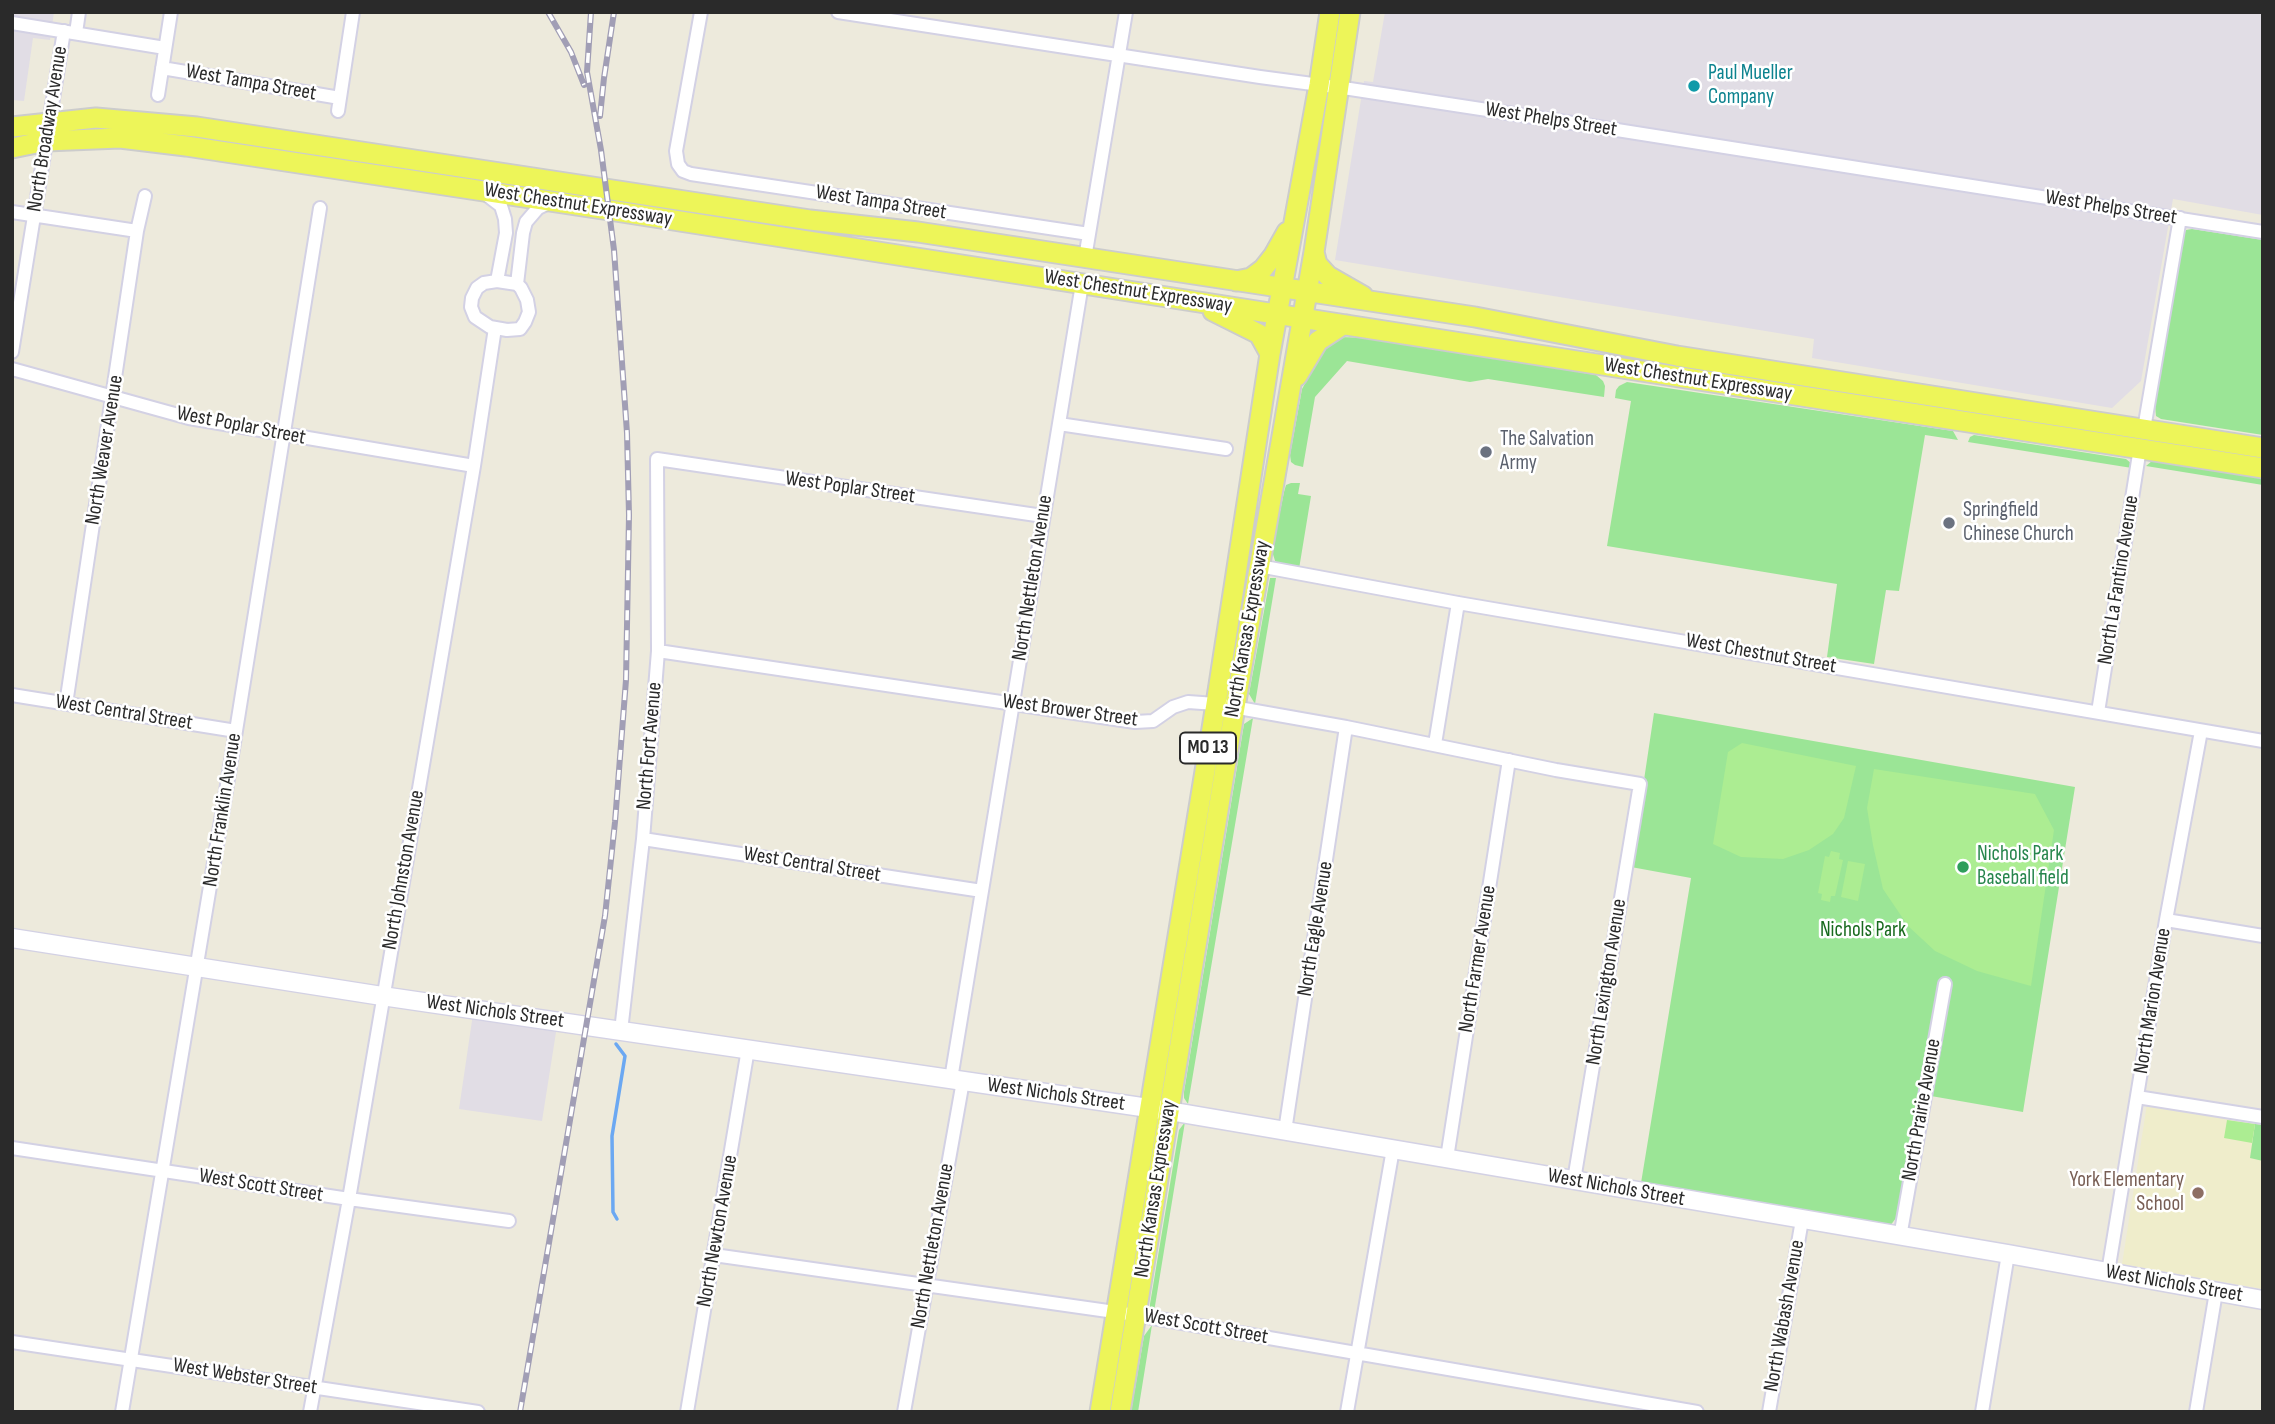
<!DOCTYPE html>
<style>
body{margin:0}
#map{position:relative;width:2275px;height:1424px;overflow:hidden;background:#edeadc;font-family:"Sofia Sans Condensed",sans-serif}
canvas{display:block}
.frame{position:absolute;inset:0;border:14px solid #2a2a2a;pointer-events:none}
</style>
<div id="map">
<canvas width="2275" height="1424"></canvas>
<div class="frame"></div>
</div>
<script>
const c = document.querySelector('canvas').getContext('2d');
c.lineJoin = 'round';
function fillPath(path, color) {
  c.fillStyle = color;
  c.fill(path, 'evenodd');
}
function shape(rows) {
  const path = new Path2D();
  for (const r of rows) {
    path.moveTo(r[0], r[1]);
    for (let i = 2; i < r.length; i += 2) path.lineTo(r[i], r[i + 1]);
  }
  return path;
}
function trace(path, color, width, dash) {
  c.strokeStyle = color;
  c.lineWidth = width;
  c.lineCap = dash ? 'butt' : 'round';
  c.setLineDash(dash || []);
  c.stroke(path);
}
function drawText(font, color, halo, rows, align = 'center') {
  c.font = font + ' "Sofia Sans Condensed",sans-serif';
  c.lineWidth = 5;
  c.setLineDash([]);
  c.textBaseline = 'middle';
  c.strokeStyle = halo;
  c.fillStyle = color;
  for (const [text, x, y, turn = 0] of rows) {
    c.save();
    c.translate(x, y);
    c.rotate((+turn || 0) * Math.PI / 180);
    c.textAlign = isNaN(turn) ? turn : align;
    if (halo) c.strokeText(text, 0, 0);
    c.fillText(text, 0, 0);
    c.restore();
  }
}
const industrial = shape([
 [12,12,54,12,50,40,33,38,24,101,12,100],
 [1385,12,2263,12,2263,215,2173,199,2141,381,2112,408,1812,358,1814,339,1335,260,1364,81,1373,82],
 [473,1014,557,1026,542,1121,459,1109]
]);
const education = shape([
 [2147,1104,2263,1123,2263,1289,2122,1264]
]);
const green = shape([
 [2192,229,2263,240,2263,435,2161,419,2156,416,2155,406,2183,235,2186,230],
 [1339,337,1372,338,1596,375,1603,381,1605,386,1604,397,1488,379,1470,382,1347,361,1315,397,1303,467,1295,465,1291,462,1290,455,1302,389,1327,344],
 [1627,382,1953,431,1958,440,1925,435,1899,591,1886,590,1874,664,1827,657,1837,584,1607,546,1631,401,1615,398,1616,390,1619,386],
 [1974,435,2126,459,2132,464,2132,468,1968,442,1970,437],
 [2152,461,2263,478,2263,485,2146,466],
 [1291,483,1300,483,1298,494,1311,496,1299,569,1276,564,1272,551,1284,492,1286,485],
 [1270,578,1276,578,1255,704,1249,694],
 [1654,713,2075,787,2023,1112,1931,1096,1907,1219,1896,1218,1890,1226,1641,1183,1691,878,1631,867],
 [1253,718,1188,1104,1184,1098,1184,1092,1244,724],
 [1185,1122,1154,1312,1150,1309,1150,1304,1179,1130],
 [2255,1124,2263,1125,2263,1161,2250,1158],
 [1152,1325,1138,1412,1131,1412,1144,1336]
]);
const pitch = shape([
 [1742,743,1856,766,1844,818,1833,834,1809,850,1783,859,1741,857,1713,844,1728,752],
 [1874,769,2035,794,2054,830,2031,986,1977,971,1935,951,1908,926,1883,889,1873,845,1867,808],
 [1831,851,1840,853,1839,859,1843,860,1835,896,1831,896,1830,902,1821,900,1822,894,1818,893,1825,856,1829,857],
 [1848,861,1865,864,1858,901,1841,897],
 [2227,1120,2255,1124,2252,1143,2224,1138]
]);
const stream = shape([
 [616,1044,625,1056,612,1136,613,1212,617,1219]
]);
const street = shape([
 [701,12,676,151,678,164,683,171,691,174,1089,234],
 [838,12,1260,77,1350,89,1579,124,2263,232],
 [12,23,165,48],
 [76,33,79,12],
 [162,68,340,98],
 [158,95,171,12],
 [338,111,353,12],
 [484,193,501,206,505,219,506,233,497,281],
 [12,212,137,231],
 [1085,258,1126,12],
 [517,284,497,281,484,283,477,288,472,298,471,307,475,317,490,327,507,330,520,329,525,322,529,312,527,300,521,288,517,284,523,233,526,222,538,208,549,203],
 [12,352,64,31],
 [12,369,189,418,474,466],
 [1059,424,1226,449],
 [2144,429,2180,218],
 [1259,566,1458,603,2263,741],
 [658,651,1135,722,1153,721,1173,707,1188,702,1216,704,1346,727,1556,770,1640,784,1574,1180],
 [12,695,236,731],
 [66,704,137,231,145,196],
 [2098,712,2140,448],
 [1435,744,1458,603],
 [643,839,982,891],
 [2166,920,2263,936],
 [621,1031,643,839,658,651,657,459,1043,516],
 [951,1079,1082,284],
 [2137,1097,2263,1117],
 [1285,1131,1346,727],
 [12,1148,349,1199,509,1221],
 [1447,1158,1509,760],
 [1900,1237,1945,984],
 [714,1255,1136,1315,1697,1412],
 [2108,1272,2166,920,2201,731],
 [12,1342,478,1412],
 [122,1412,236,731,320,208],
 [310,1412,349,1199,474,466,495,328],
 [687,1412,748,1049],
 [904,1412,963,1081],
 [1347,1412,1393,1149],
 [1769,1412,1802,1220],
 [1982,1412,2008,1254],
 [2196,1412,2216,1292]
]);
const secondary = shape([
 [12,938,382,996,1169,1111,2008,1254,2263,1300]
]);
const primary = shape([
 [12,127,96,118,197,127,810,220,918,232,1475,317,1677,356,2263,448],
 [12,148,46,141,120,138,186,146,609,210,2263,468],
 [1314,252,1317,264,1328,276,1363,296],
 [1236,281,1251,278,1263,269,1274,255,1287,232],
 [1213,311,1259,334,1270,354],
 [1297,376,1318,341,1341,326,1347,325],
 [1100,1412,1216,704,1270,354,1319,85,1330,12],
 [1120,1412,1235,707,1314,252,1350,12]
]);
const rail = shape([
 [548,12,571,52,584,85],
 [600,116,604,78,614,12],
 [520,1412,605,916,615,822,626,680,629,515,627,433,614,250,601,150,587,72,591,12]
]);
const markers = [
 [1694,86,7,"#0f9aa8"],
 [1486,452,7,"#6b7280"],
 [1949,523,7,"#6b7280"],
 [1963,867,7,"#2e9e5b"],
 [2198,1193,7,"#8d6e63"]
];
const shields = [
 [1208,748,56]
];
const shieldNames = [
 ["MO 13",1208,748]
];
const cultureNames = [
 ["Paul Mueller",1708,74],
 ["Company",1708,98]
];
const streetNames = [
 ["West Tampa Street",251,83,10],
 ["West Phelps Street",1551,120,9],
 ["North Broadway Avenue",48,129,-81],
 ["West Tampa Street",881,203,9],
 ["West Chestnut Expressway",578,205,9],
 ["West Phelps Street",2111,208,9],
 ["West Chestnut Expressway",1138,292,9],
 ["West Chestnut Expressway",1698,380,9],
 ["West Poplar Street",241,426,11],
 ["North Weaver Avenue",105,450,-81],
 ["West Poplar Street",850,488,8],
 ["North Nettleton Avenue",1033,578,-81],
 ["North La Fantino Avenue",2119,580,-81],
 ["North Kansas Expressway",1248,629,-80],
 ["West Chestnut Street",1761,654,10],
 ["West Brower Street",1070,711,8],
 ["West Central Street",124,713,9],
 ["North Fort Avenue",650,746,-85],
 ["North Franklin Avenue",223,810,-81],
 ["West Central Street",812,865,9],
 ["North Johnston Avenue",404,870,-80],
 ["North Eagle Avenue",1316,929,-81],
 ["North Farmer Avenue",1478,959,-81],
 ["North Lexington Avenue",1607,982,-81],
 ["North Marion Avenue",2153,1001,-81],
 ["West Nichols Street",495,1012,8],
 ["West Nichols Street",1056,1095,8],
 ["North Prairie Avenue",1922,1110,-80],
 ["West Scott Street",261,1186,9],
 ["West Nichols Street",1616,1188,10],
 ["North Kansas Expressway",1156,1189,-81],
 ["North Newton Avenue",718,1231,-80],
 ["North Nettleton Avenue",933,1246,-80],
 ["West Nichols Street",2174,1284,10],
 ["North Wabash Avenue",1785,1316,-80],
 ["West Scott Street",1206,1327,10],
 ["West Webster Street",245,1377,9]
];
const worshipNames = [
 ["The Salvation",1500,440],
 ["Army",1500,464],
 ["Springfield",1963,511],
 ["Chinese Church",1963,535]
];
const leisureNames = [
 ["Nichols Park",1977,855],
 ["Baseball field",1977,879]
];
const parkNames = [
 ["Nichols Park",1863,931]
];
const educationNames = [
 ["York Elementary",2184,1181],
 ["School",2184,1205]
];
fillPath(industrial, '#e1dde5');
fillPath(education, '#efedcb');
fillPath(green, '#9be596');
fillPath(pitch, '#aced92');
trace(stream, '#6ba8f2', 3.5);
trace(street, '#d3d1e4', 16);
trace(secondary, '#d3d1e4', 21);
trace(primary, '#ccc', 23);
trace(street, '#fff', 12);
trace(secondary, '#fff', 18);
trace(primary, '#edf559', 19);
trace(rail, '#a19eb5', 6);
trace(rail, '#fff', 3.5, [10]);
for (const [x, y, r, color] of markers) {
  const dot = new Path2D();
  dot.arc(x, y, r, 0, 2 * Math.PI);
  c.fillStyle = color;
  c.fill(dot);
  trace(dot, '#fff', 2.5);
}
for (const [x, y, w] of shields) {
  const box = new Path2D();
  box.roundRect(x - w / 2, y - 15.5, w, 31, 5);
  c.fillStyle = '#fff';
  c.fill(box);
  trace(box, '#2a2a2a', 2);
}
drawText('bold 19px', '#2a2a2a', null, shieldNames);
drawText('21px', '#0d838f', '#fff', cultureNames, 'left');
drawText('21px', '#2a2a2a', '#fff', streetNames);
drawText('21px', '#5b616d', '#fff', worshipNames, 'left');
drawText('21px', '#27864d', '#fff', leisureNames, 'left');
drawText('21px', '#186a1e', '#fff', parkNames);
drawText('21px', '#785e54', '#fff', educationNames, 'right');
</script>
